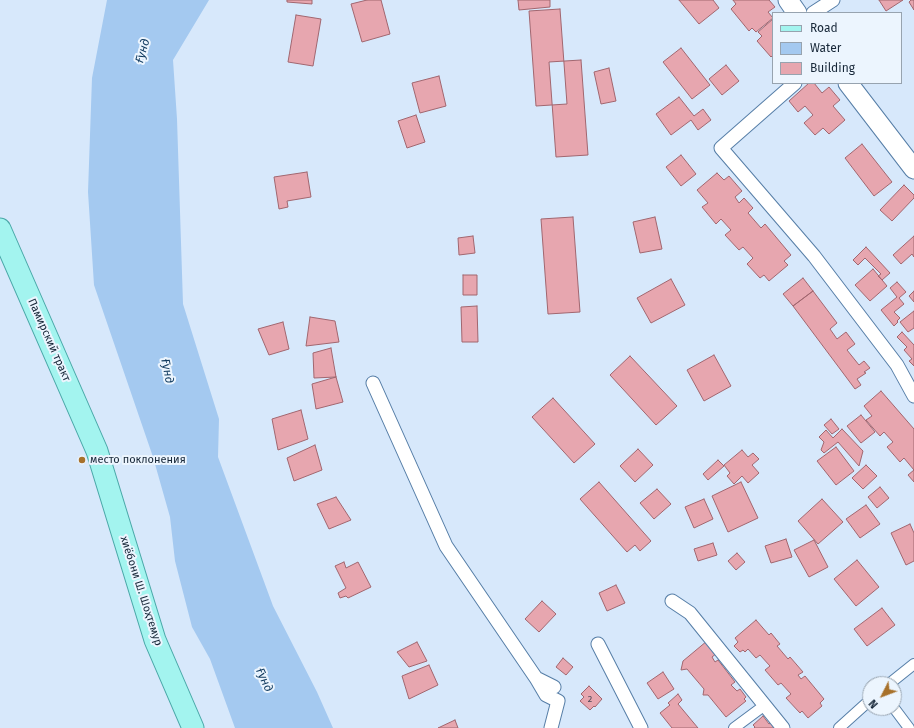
<!DOCTYPE html>
<meta charset="utf-8">
<style>
body{margin:0}
#map{position:relative;width:914px;height:728px;overflow:hidden;background:#d7e8fb;font-family:"Fira Sans",sans-serif}
canvas{display:block}
.legend{position:absolute;left:772px;top:12px;width:130px;height:72px;box-sizing:border-box;background:#ecf5fe;border:1px solid #97a3af;margin:0;padding:5px 7px;list-style:none;font-size:12px;color:#172738}
.legend li{display:flex;align-items:center;gap:8px;height:20px}
.legend b{width:20px;border:1px solid #97a3af}
.north{position:absolute;left:862px;top:676px;width:40px;height:40px;box-sizing:border-box;background:#ecf5fe;border:1px solid #97a3af;border-radius:50%;rotate:228deg;font-size:11px;font-weight:700;line-height:16px;text-align:center;color:#172738}
.north::after{content:'';display:block;margin:auto;width:14px;height:18px;background:#a7712b;clip-path:polygon(50% 0,100% 100%,50% 72%,0 100%)}
</style>
<div id="map">
<canvas width="914" height="728"></canvas>
<ul class="legend">
<li><b style="height:5px;background:#a3f4ef"></b>Road</li>
<li><b style="height:11px;background:#a4c9f0"></b>Water</li>
<li><b style="height:11px;background:#e7a6af"></b>Building</li>
</ul>
<div class="north">N</div>
</div>
<script>
const c = document.querySelector('canvas').getContext('2d');
c.lineJoin = 'round';
function fillPath(path, color) {
  c.fillStyle = color;
  c.fill(path, 'evenodd');
}
function shape(rows) {
  const path = new Path2D();
  for (const r of rows) {
    path.moveTo(r[0], r[1]);
    for (let i = 2; i < r.length; i += 2) path.lineTo(r[i], r[i + 1]);
  }
  return path;
}
function trace(path, color, width, dash) {
  c.strokeStyle = color;
  c.lineWidth = width;
  c.lineCap = dash ? 'butt' : 'round';
  c.setLineDash(dash || []);
  c.stroke(path);
}
function drawText(font, color, halo, rows, align = 'center') {
  c.font = font + ' "Fira Sans",sans-serif';
  c.lineWidth = 4;
  c.setLineDash([]);
  c.textBaseline = 'middle';
  c.strokeStyle = halo;
  c.fillStyle = color;
  for (const [text, x, y, turn = 0] of rows) {
    c.save();
    c.translate(x, y);
    c.rotate((+turn || 0) * Math.PI / 180);
    c.textAlign = isNaN(turn) ? turn : align;
    if (halo) c.strokeText(text, 0, 0);
    c.fillText(text, 0, 0);
    c.restore();
  }
}
const water = shape([
 [107,0,209,0,173,60,177,119,183,304,219,419,218,457,273,606,317,692,333,728,235,728,210,659,192,627,175,561,170,517,153,457,94,285,88,192,92,78]
]);
const building = shape([
 [287,0,312,0,312,4,287,2,287,0],
 [367,0,381,0,390,34,362,42,351,4,367,0],
 [518,0,550,0,550,7,519,10,518,0],
 [679,0,713,0,719,8,699,24,679,0],
 [733,0,769,0,775,7,768,12,773,18,756,32,752,28,749,31,731,9,736,4,733,0],
 [879,0,903,0,886,11,879,0],
 [911,0,914,0,914,10,909,2,911,0],
 [560,9,567,104,536,106,529,11,560,9],
 [296,15,321,19,313,66,288,62,296,15],
 [773,19,773,55,771,57,757,41,762,36,758,32,773,19],
 [681,48,710,85,692,99,663,62,681,48],
 [581,60,588,155,556,157,549,62,581,60],
 [726,65,739,81,722,95,709,79,726,65],
 [609,68,616,101,601,104,594,72,609,68],
 [439,76,446,106,420,113,412,83,439,76],
 [809,83,814,83,822,93,829,87,840,100,833,106,845,120,829,134,823,128,815,135,804,123,813,115,805,106,798,112,789,101,809,83],
 [679,97,694,116,703,109,711,120,698,130,691,120,671,135,656,114,679,97],
 [416,115,425,142,407,148,398,121,416,115],
 [862,144,892,182,874,196,845,158,862,144],
 [681,155,696,174,681,186,666,167,681,155],
 [307,172,311,197,287,201,288,207,279,209,274,177,307,172],
 [717,173,724,180,729,176,742,191,735,197,739,203,744,198,753,208,748,213,761,228,765,224,791,255,784,261,788,265,769,281,764,275,760,278,747,264,753,258,743,247,739,250,725,235,731,230,721,219,716,224,702,207,708,203,697,190,717,173],
 [904,185,914,195,914,198,892,221,880,210,904,185],
 [573,217,580,312,548,314,541,219,573,217],
 [655,217,662,249,640,253,633,222,655,217],
 [473,236,475,253,459,255,458,238,473,236],
 [914,236,914,257,912,254,901,264,893,255,914,236],
 [866,247,890,273,882,280,878,276,881,274,865,258,858,265,853,260,866,247],
 [873,269,887,286,870,301,855,285,873,269],
 [463,275,477,275,477,295,463,295,463,275],
 [803,278,813,291,793,306,783,294,803,278],
 [671,279,685,305,651,323,637,298,671,279],
 [897,282,906,292,899,298,904,304,894,312,900,318,897,321,898,322,894,326,881,310,897,297,890,288,897,282],
 [813,291,837,323,830,329,837,339,846,332,855,344,847,350,859,365,864,361,870,368,864,372,866,373,857,379,861,385,855,389,793,306,813,291],
 [914,291,914,302,909,296,914,291],
 [477,306,478,342,462,342,461,307,477,306],
 [914,311,914,328,908,332,900,322,914,311],
 [310,317,335,321,339,342,306,346,310,317],
 [283,322,289,349,269,355,258,329,283,322],
 [902,332,914,345,914,366,909,361,912,359,904,350,907,347,897,337,902,332],
 [331,348,336,377,314,378,313,353,331,348],
 [714,355,731,386,704,401,687,370,714,355],
 [630,356,677,406,656,425,610,375,630,356],
 [336,377,343,402,316,409,312,384,336,377],
 [881,391,914,429,914,470,904,458,900,462,887,447,893,442,884,432,880,436,866,420,872,416,864,406,881,391],
 [553,398,595,444,574,463,532,417,553,398],
 [301,410,308,439,278,450,272,419,301,410],
 [861,415,875,432,861,443,847,426,861,415],
 [831,419,839,429,832,434,824,425,831,419],
 [842,429,863,451,859,466,838,442,824,453,821,450,824,442,819,437,826,430,833,438,842,429],
 [315,445,322,470,294,481,287,458,315,445],
 [836,447,854,471,836,485,817,461,836,447],
 [638,449,653,465,635,482,620,466,638,449],
 [742,450,748,457,753,453,759,459,752,465,759,473,748,483,742,476,734,484,727,476,730,473,724,465,742,450],
 [718,460,724,466,708,480,703,474,718,460],
 [866,465,877,476,863,489,852,478,866,465],
 [914,470,914,482,908,475,914,470],
 [599,482,651,541,640,551,635,545,627,552,580,499,599,482],
 [741,482,758,518,728,532,712,496,741,482],
 [880,487,889,498,877,508,868,497,880,487],
 [657,489,671,504,654,519,640,503,657,489],
 [336,497,351,520,329,529,317,504,336,497],
 [704,499,713,519,694,528,685,507,704,499],
 [822,499,843,522,818,544,798,521,822,499],
 [866,505,880,524,860,538,846,519,866,505],
 [910,524,914,533,914,561,906,565,891,533,910,524],
 [786,539,792,557,771,563,765,546,786,539],
 [814,540,828,567,809,577,794,550,814,540],
 [713,543,717,555,698,561,694,549,713,543],
 [737,553,745,562,736,570,728,561,737,553],
 [857,560,879,587,856,606,834,579,857,560],
 [344,562,346,568,358,562,371,587,348,598,346,596,340,598,338,593,346,588,335,566,344,562],
 [616,585,625,603,607,611,599,593,616,585],
 [542,601,556,614,539,632,525,619,542,601],
 [882,608,895,625,867,646,854,629,882,608],
 [756,620,769,635,771,633,780,644,777,646,788,659,790,657,803,672,798,675,801,679,805,676,824,699,820,703,822,706,808,718,802,711,800,713,786,698,791,694,781,683,778,685,765,670,770,666,760,655,756,658,748,649,745,652,743,650,740,652,734,646,738,642,735,638,756,620],
 [707,641,717,653,712,657,715,662,718,660,735,682,731,685,737,691,740,689,746,697,744,699,746,701,726,717,708,695,703,695,704,689,687,669,681,670,683,661,707,641],
 [417,642,427,661,409,667,397,652,417,642],
 [563,658,573,667,566,675,556,667,563,658],
 [429,665,438,685,409,699,402,676,429,665],
 [663,672,674,689,658,699,647,683,663,672],
 [589,686,602,699,595,707,594,706,590,710,580,701,584,697,581,694,589,686],
 [678,694,682,700,678,704,698,728,672,728,660,713,670,705,668,703,678,694],
 [763,716,769,724,773,721,778,728,754,728,755,727,753,725,763,716],
 [455,720,458,728,438,728,455,720]
]);
const pedestrian = shape([
 [889,684,914,664],
 [894,708,909,728],
 [734,728,765,705],
 [839,728,870,700]
]);
const minor = shape([
 [813,13,833,0],
 [795,83,721,148,814,256,897,365,914,396],
 [373,383,446,546,536,678],
 [672,601,690,613,783,728],
 [598,644,641,728],
 [551,728,558,701,546,695,536,678,554,687]
]);
const secondary = shape([
 [788,0,797,13],
 [848,83,914,169]
]);
const primary = shape([
 [0,229,97,451,155,640,193,728]
]);
const markers = [
 [82,460,4,"#a7712b"]
];
const numberNames = [
 ["2",590,699]
];
const streetNames = [
 ["Памирский тракт",49,340,66],
 ["хиёбони Ш. Шоҳтемур",141,591,72]
];
const poiNames = [
 ["место поклонения",90,460]
];
const waterNames = [
 ["Ғунд",143,51,-74],
 ["Ғунд",167,371,79],
 ["Ғунд",264,680,65]
];
fillPath(water, '#a4c9f0');
fillPath(building, '#e7a6af');
trace(building, '#a1666f', 1);
trace(pedestrian, '#567ea7', 12);
trace(minor, '#567ea7', 15);
trace(secondary, '#567ea7', 21);
trace(primary, '#4aa8a8', 23);
trace(pedestrian, '#fff', 10);
trace(minor, '#fff', 13);
trace(secondary, '#fff', 19);
trace(primary, '#a3f4ef', 21);
for (const [x, y, r, color] of markers) {
  const dot = new Path2D();
  dot.arc(x, y, r, 0, 2 * Math.PI);
  c.fillStyle = color;
  c.fill(dot);
  trace(dot, '#ecf5fe', 1.5);
}
drawText('9px', '#4b4756', null, numberNames);
drawText('11px', '#172738', '#ecf5fe', streetNames);
drawText('11px', '#172738', '#ecf5fe', poiNames, 'left');
drawText('italic 12px', '#0f395e', '#ecf5fe', waterNames);
</script>
